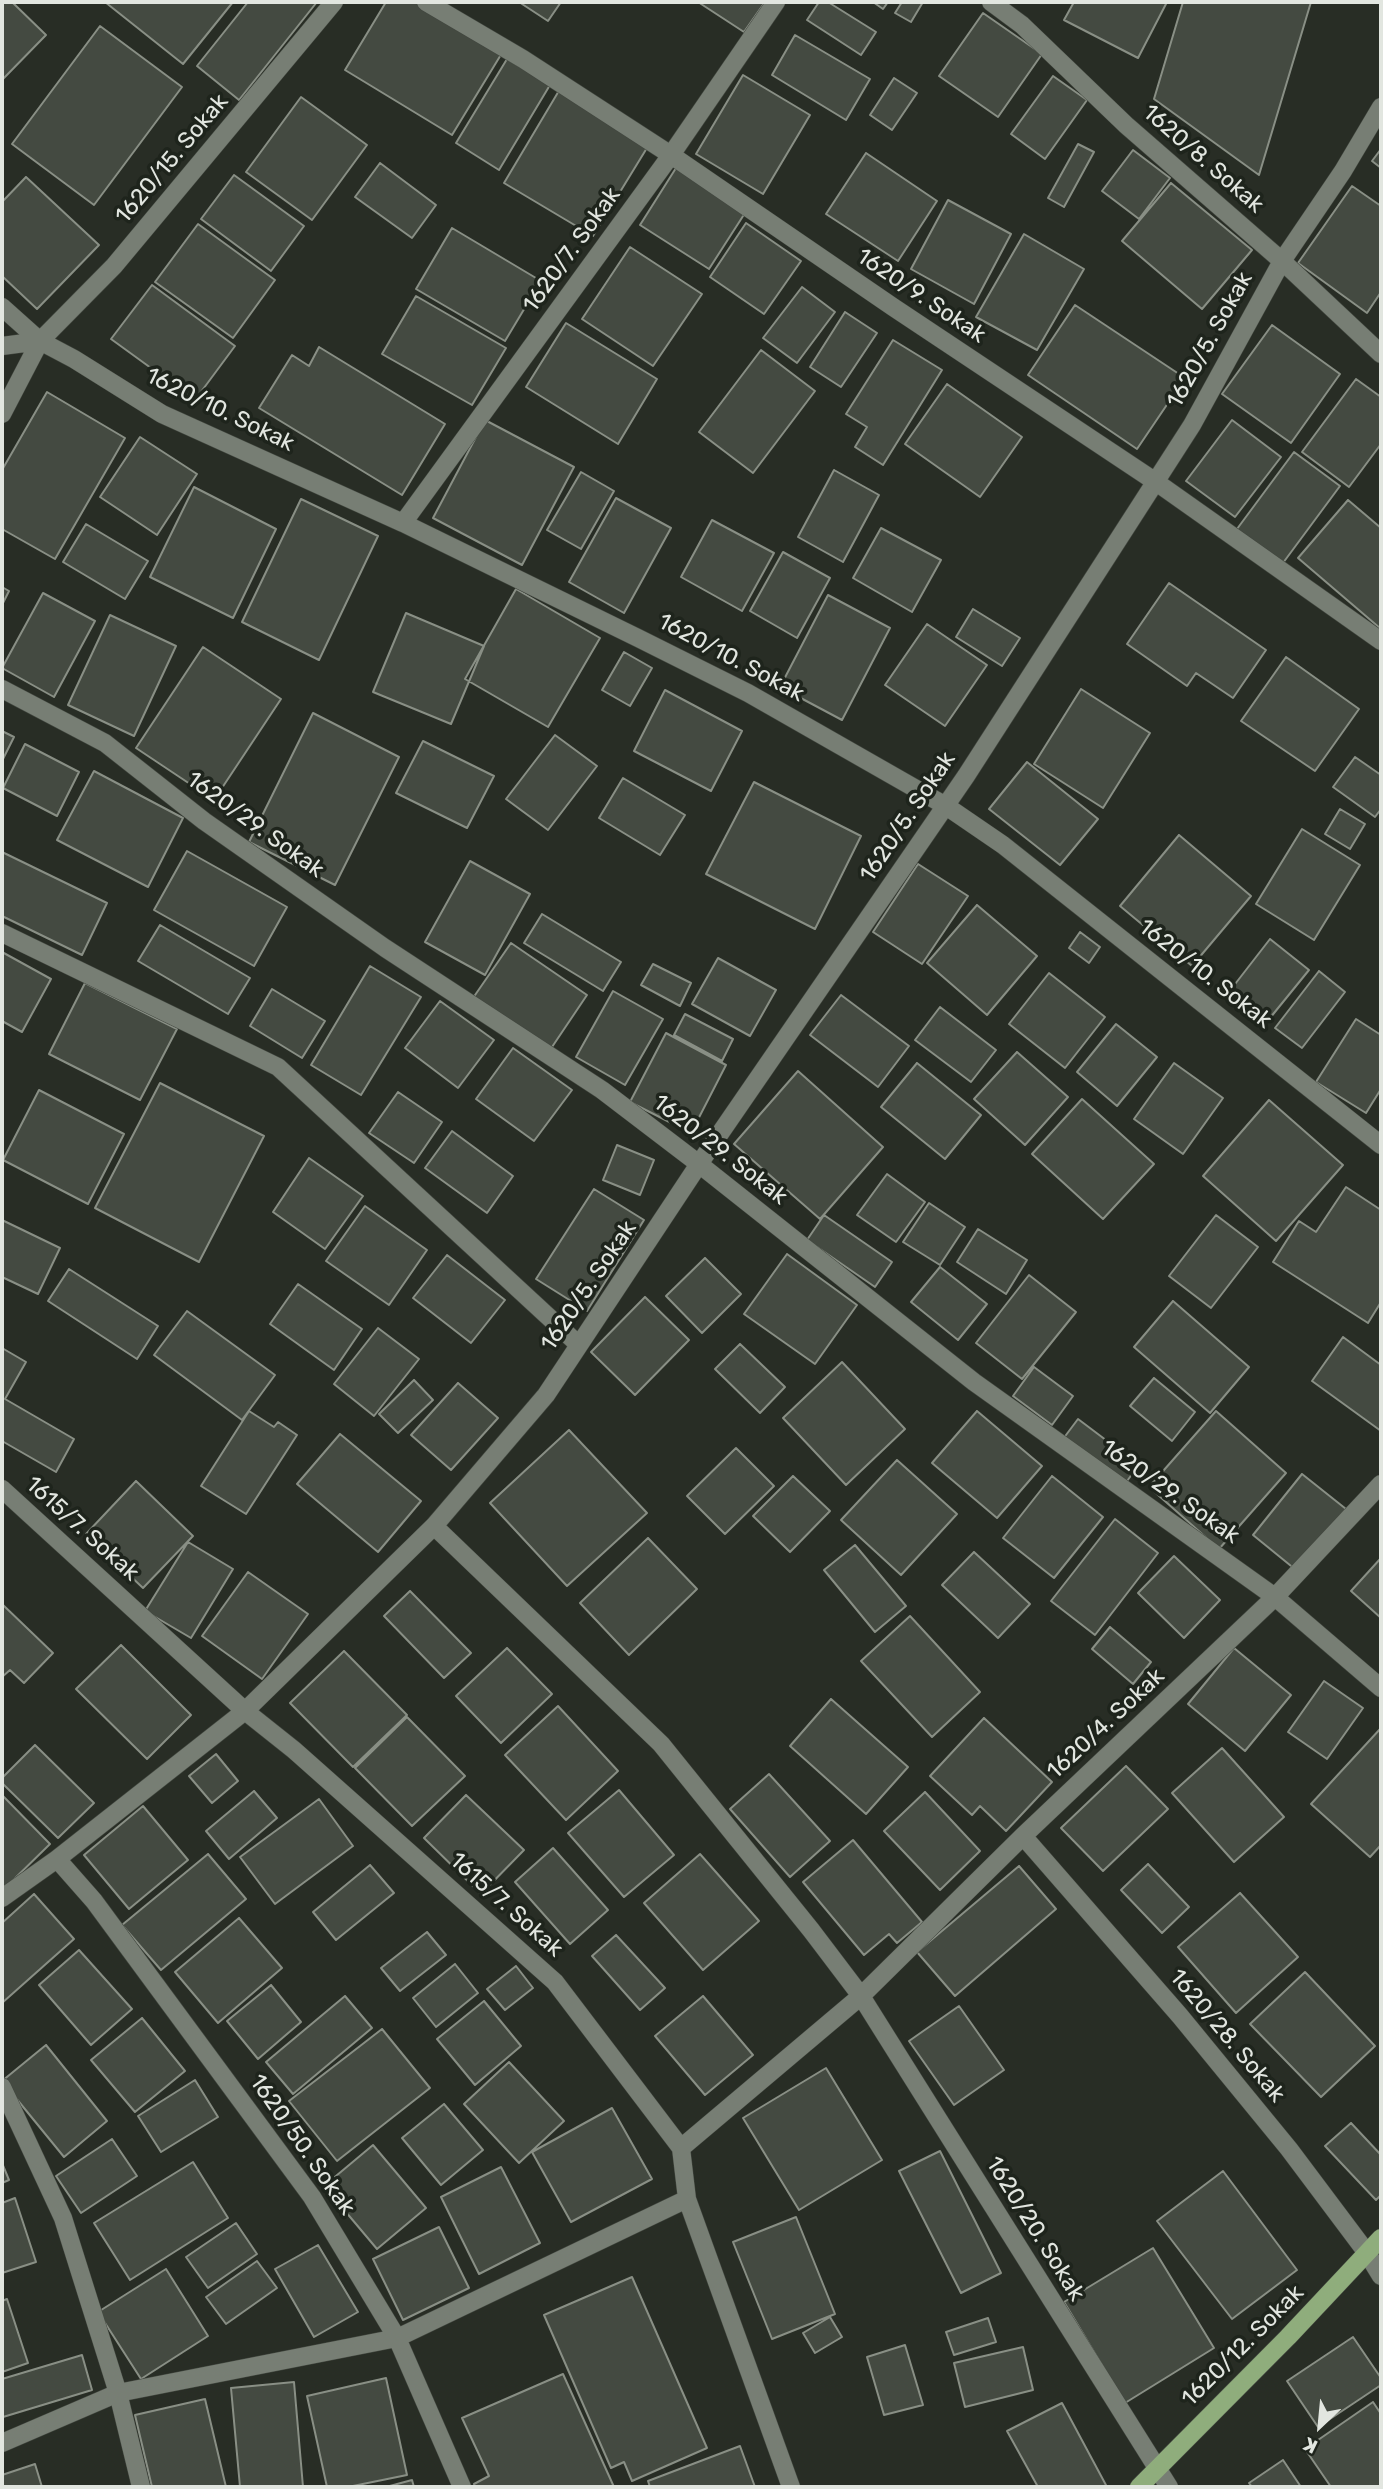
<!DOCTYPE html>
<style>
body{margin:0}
#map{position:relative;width:1383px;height:2489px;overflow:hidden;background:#282d25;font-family:Rubik,sans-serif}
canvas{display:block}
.frame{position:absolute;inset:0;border:4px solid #e2e6e0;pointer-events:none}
.north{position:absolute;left:1285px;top:2391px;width:70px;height:70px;-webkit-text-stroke:5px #1e241c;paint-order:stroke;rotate:206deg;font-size:19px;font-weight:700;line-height:28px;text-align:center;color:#e2e6e0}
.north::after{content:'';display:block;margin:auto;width:24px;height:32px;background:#e2e6e0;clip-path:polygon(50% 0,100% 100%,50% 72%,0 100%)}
</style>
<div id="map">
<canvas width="1383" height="2489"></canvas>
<div class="frame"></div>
<div class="north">K</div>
</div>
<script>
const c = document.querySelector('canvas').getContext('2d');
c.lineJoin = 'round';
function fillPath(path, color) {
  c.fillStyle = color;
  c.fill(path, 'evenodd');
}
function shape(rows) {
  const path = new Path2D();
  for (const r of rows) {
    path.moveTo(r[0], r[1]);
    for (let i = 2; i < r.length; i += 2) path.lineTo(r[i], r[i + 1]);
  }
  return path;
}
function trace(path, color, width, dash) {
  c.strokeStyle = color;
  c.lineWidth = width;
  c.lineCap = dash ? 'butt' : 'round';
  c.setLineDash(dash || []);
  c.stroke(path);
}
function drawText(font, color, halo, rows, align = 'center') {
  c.font = font + ' Rubik,sans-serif';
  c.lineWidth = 7;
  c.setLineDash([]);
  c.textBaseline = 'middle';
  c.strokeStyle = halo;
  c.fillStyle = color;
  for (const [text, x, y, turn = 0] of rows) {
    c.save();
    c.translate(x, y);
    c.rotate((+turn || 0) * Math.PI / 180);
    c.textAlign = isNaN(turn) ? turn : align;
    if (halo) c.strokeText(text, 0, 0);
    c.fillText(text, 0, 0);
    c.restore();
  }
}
const building = shape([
 [2,2,12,2,46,35,2,80,2,2],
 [105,2,233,2,183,64,105,2],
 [248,2,317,2,239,100,197,66,248,2],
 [386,2,417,2,502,53,452,135,345,70,386,2],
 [519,2,561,2,548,21,519,2],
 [698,2,765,2,744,32,698,2],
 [819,2,828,2,876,32,861,55,807,20,819,2],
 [873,2,888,2,883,9,873,2],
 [902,2,923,2,911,22,895,13,902,2],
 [1074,2,1167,2,1138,58,1064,20,1074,2],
 [1183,2,1311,2,1259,175,1154,99,1183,2],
 [983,13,1042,54,998,117,939,76,983,13],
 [100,26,182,87,94,205,12,144,100,26],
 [795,35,870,79,846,120,772,75,795,35],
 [507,59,550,85,499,170,456,143,507,59],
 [743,75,810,115,763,194,696,154,743,75],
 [1053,76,1087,100,1045,159,1011,134,1053,76],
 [894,78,917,93,892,130,870,115,894,78],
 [560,89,650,143,593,236,504,183,560,89],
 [301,97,367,145,312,220,246,172,301,97],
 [1078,144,1094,152,1064,207,1048,198,1078,144],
 [1381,149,1381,168,1372,161,1381,149],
 [1133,150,1170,178,1139,219,1102,191,1133,150],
 [866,153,937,201,898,261,826,214,866,153],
 [380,163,436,205,412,238,355,197,380,163],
 [676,168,745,213,709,269,640,225,676,168],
 [234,175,304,226,271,271,201,219,234,175],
 [26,177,99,245,37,309,2,276,2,202,26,177],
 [1171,183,1252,250,1202,309,1122,241,1171,183],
 [1352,186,1381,206,1381,292,1367,313,1298,263,1352,186],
 [948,200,1011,234,974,304,911,269,948,200],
 [746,223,801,261,764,314,710,277,746,223],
 [198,224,275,280,233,338,155,282,198,224],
 [452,228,541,281,505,341,416,289,452,228],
 [1024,234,1084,269,1037,350,976,317,1024,234],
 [630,247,702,294,653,366,582,319,630,247],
 [152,285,235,346,195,400,111,339,152,285],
 [802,287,835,312,797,363,763,338,802,287],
 [416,296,506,348,472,405,382,354,416,296],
 [1075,305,1185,378,1137,449,1028,375,1075,305],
 [845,312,877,333,841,387,810,367,845,312],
 [566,323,657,379,618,444,526,387,566,323],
 [1272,325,1340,374,1291,443,1222,394,1272,325],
 [893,340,942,370,883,465,855,447,867,427,846,414,893,340],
 [319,347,445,424,402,495,259,408,292,355,309,366,319,347],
 [761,350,815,391,753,473,699,432,761,350],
 [1356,379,1381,397,1381,444,1349,487,1302,452,1356,379],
 [947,384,1022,437,980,497,905,444,947,384],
 [47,392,125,438,55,559,2,529,2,470,47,392],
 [485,420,574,467,522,565,433,518,485,420],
 [1232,420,1281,457,1235,517,1186,481,1232,420],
 [140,437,197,474,157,535,100,497,140,437],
 [1294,452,1340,486,1280,567,1234,533,1294,452],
 [834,470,879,495,843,562,798,537,834,470],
 [581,472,614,491,581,549,547,530,581,472],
 [194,487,276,529,233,618,150,577,194,487],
 [616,498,671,528,624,613,569,582,616,498],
 [301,499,378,536,319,660,242,622,301,499],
 [1348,500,1381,528,1381,629,1298,558,1348,500],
 [712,520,774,553,742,611,681,577,712,520],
 [86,524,148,561,125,599,63,562,86,524],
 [881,528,941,560,912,612,853,578,881,528],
 [783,552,830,578,797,638,750,611,783,552],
 [1169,583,1266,650,1233,698,1196,673,1187,686,1127,644,1169,583],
 [2,587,9,591,2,605,2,587],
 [516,589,600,638,548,727,465,679,516,589],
 [43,593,95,621,54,697,2,668,43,593],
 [828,595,890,628,842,720,780,687,828,595],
 [973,609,1020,638,1002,666,956,637,973,609],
 [406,613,484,646,451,724,373,692,406,613],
 [110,615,176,646,134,736,68,705,110,615],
 [927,624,987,665,945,726,885,685,927,624],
 [203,647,281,699,214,800,136,748,203,647],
 [624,652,652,668,630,706,602,690,624,652],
 [1286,657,1359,709,1315,771,1241,721,1286,657],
 [1081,689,1150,733,1103,808,1034,764,1081,689],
 [665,690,742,731,711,791,634,751,665,690],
 [313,713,399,757,335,885,249,842,313,713],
 [2,731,14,737,2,761,2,731],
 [555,735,597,766,548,830,506,799,555,735],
 [423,741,494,776,467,828,396,793,423,741],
 [25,744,79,772,57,816,3,788,25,744],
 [1355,757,1381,775,1381,809,1375,817,1333,787,1355,757],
 [1027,762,1098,819,1060,865,989,809,1027,762],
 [94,771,183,818,148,887,57,840,94,771],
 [623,778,685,815,660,855,599,818,623,778],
 [754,782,861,836,815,929,706,874,754,782],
 [1340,809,1365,824,1350,849,1325,834,1340,809],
 [1302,829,1360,865,1314,940,1256,904,1302,829],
 [1179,835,1251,896,1192,966,1120,906,1179,835],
 [187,851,287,907,254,966,154,910,187,851],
 [2,852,107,903,82,955,2,916,2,852],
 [470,861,530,894,485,975,425,942,470,861],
 [918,864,968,896,922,964,873,932,918,864],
 [977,905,1037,956,987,1015,927,963,977,905],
 [542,914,621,962,603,991,524,943,542,914],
 [160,925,250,978,228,1014,138,961,160,925],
 [1080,932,1100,947,1089,963,1069,948,1080,932],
 [1270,939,1309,970,1270,1018,1232,988,1270,939],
 [511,943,587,995,550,1050,473,998,511,943],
 [2,952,51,979,22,1032,2,1021,2,952],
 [718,958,776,990,750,1036,692,1004,718,958],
 [653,964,691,983,680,1006,641,985,653,964],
 [370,966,421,997,361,1095,311,1065,370,966],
 [1319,971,1345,992,1302,1048,1275,1028,1319,971],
 [1049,973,1105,1017,1065,1068,1009,1024,1049,973],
 [85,983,177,1029,140,1100,49,1054,85,983],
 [272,989,325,1021,302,1058,250,1026,272,989],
 [613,991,663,1019,625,1085,576,1057,613,991],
 [841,995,909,1046,878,1087,810,1035,841,995],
 [440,1001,494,1040,458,1088,405,1048,440,1001],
 [940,1007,996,1050,971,1082,915,1040,940,1007],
 [685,1014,733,1039,722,1061,674,1035,685,1014],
 [1356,1019,1381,1035,1381,1089,1366,1113,1316,1082,1356,1019],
 [1116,1024,1157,1057,1117,1106,1077,1072,1116,1024],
 [666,1033,726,1065,691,1133,630,1102,666,1033],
 [513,1048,572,1090,534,1141,476,1099,513,1048],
 [1017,1052,1068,1097,1025,1145,974,1099,1017,1052],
 [917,1063,981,1115,945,1159,881,1107,917,1063],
 [1174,1063,1223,1098,1183,1154,1134,1119,1174,1063],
 [798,1071,883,1147,820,1219,734,1144,798,1071],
 [160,1083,264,1136,199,1262,95,1208,160,1083],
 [39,1090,124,1134,88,1204,3,1160,39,1090],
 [398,1092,442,1122,414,1163,369,1133,398,1092],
 [1082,1099,1154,1164,1103,1219,1032,1154,1082,1099],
 [1269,1100,1343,1165,1276,1241,1203,1176,1269,1100],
 [452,1131,513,1176,487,1213,425,1168,452,1131],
 [617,1145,654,1160,640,1195,603,1180,617,1145],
 [309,1158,363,1196,325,1249,273,1212,309,1158],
 [887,1174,925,1202,896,1242,857,1215,887,1174],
 [1346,1187,1381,1210,1381,1302,1368,1323,1273,1262,1299,1221,1316,1232,1346,1187],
 [594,1189,644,1220,587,1311,536,1279,594,1189],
 [929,1203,965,1227,940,1265,903,1242,929,1203],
 [365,1206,427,1250,389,1305,326,1261,365,1206],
 [824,1215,892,1262,875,1287,807,1240,824,1215],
 [1216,1215,1258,1247,1211,1308,1169,1276,1216,1215],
 [2,1220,60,1248,38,1294,2,1277,2,1220],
 [978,1229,1027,1260,1006,1294,957,1262,978,1229],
 [787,1254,857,1305,815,1364,744,1314,787,1254],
 [447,1255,505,1300,471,1343,413,1298,447,1255],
 [705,1258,741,1294,702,1333,666,1296,705,1258],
 [940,1267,987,1304,958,1340,911,1302,940,1267],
 [69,1269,158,1326,137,1359,48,1301,69,1269],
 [1029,1275,1076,1312,1022,1379,976,1343,1029,1275],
 [298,1284,362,1329,334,1370,270,1324,298,1284],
 [645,1297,689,1340,635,1395,591,1352,645,1297],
 [1173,1301,1249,1367,1210,1413,1134,1347,1173,1301],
 [187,1311,275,1375,242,1420,154,1355,187,1311],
 [378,1328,419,1359,374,1416,334,1384,378,1328],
 [1343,1337,1381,1365,1381,1431,1312,1381,1343,1337],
 [740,1344,785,1387,760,1413,715,1369,740,1344],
 [2,1348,26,1362,5,1399,74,1439,56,1472,2,1441,2,1348],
 [842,1362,905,1429,846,1485,783,1418,842,1362],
 [1034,1367,1073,1396,1052,1425,1013,1396,1034,1367],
 [1154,1378,1195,1412,1172,1441,1130,1406,1154,1378],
 [414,1380,433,1400,398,1433,379,1414,414,1380],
 [458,1383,498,1418,451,1470,411,1435,458,1383],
 [249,1411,274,1427,278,1422,297,1435,246,1514,201,1486,249,1411],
 [977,1411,1042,1466,997,1518,932,1463,977,1411],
 [1216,1411,1286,1473,1219,1549,1149,1487,1216,1411],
 [1078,1419,1139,1465,1124,1485,1063,1439,1078,1419],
 [569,1430,647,1513,567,1586,490,1503,569,1430],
 [340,1434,421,1501,378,1552,297,1484,340,1434],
 [736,1448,774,1486,725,1534,687,1496,736,1448],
 [897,1460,957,1514,901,1575,841,1520,897,1460],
 [1302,1474,1346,1509,1296,1570,1253,1535,1302,1474],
 [793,1476,830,1511,790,1552,753,1516,793,1476],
 [1052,1476,1103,1517,1054,1578,1003,1538,1052,1476],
 [136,1481,193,1536,143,1588,86,1534,136,1481],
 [1115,1519,1158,1553,1095,1635,1051,1601,1115,1519],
 [648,1538,697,1589,629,1655,580,1603,648,1538],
 [188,1542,233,1569,191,1638,145,1611,188,1542],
 [855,1545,906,1606,875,1632,824,1570,855,1545],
 [974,1552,1030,1604,998,1638,942,1585,974,1552],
 [1174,1556,1220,1600,1184,1638,1138,1593,1174,1556],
 [1381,1558,1381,1618,1351,1591,1381,1558],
 [248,1572,308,1614,262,1679,202,1636,248,1572],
 [410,1591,471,1653,444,1678,384,1616,410,1591],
 [2,1604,53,1653,24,1683,10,1670,2,1677,2,1604],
 [910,1616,980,1692,932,1737,861,1661,910,1616],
 [1110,1627,1151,1662,1133,1684,1092,1649,1110,1627],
 [121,1645,191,1715,147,1759,76,1689,121,1645],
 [507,1648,552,1694,501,1743,456,1696,507,1648],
 [1234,1648,1291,1695,1245,1751,1188,1704,1234,1648],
 [344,1651,407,1715,353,1767,290,1703,344,1651],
 [1324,1681,1363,1708,1327,1759,1288,1732,1324,1681],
 [831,1699,908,1767,866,1814,790,1746,831,1699],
 [558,1706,618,1771,566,1820,505,1755,558,1706],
 [407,1717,465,1776,412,1826,355,1768,407,1717],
 [984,1718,1052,1782,1006,1831,980,1806,972,1815,930,1776,984,1718],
 [1381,1728,1381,1845,1370,1857,1311,1804,1381,1728],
 [35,1745,94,1803,58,1838,2,1783,2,1778,35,1745],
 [1222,1748,1284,1817,1234,1862,1172,1793,1222,1748],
 [216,1754,238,1781,212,1803,189,1776,216,1754],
 [1126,1766,1168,1809,1103,1871,1061,1828,1126,1766],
 [769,1774,830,1841,790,1877,730,1809,769,1774],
 [619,1790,674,1855,624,1897,568,1833,619,1790],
 [254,1791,277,1818,229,1859,206,1831,254,1791],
 [925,1792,980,1851,940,1890,884,1831,925,1792],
 [2,1795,50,1844,2,1891,2,1795],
 [466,1795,524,1850,481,1894,424,1838,466,1795],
 [319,1799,353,1846,275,1904,240,1857,319,1799],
 [143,1806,188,1860,129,1909,84,1855,143,1806],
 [853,1840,922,1922,897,1943,889,1934,864,1955,803,1882,853,1840],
 [553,1848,608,1910,570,1944,515,1882,553,1848],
 [208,1854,246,1899,161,1970,122,1925,208,1854],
 [700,1854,759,1921,703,1970,644,1903,700,1854],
 [1148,1864,1189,1907,1162,1933,1121,1890,1148,1864],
 [370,1865,394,1893,336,1940,313,1912,370,1865],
 [1019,1866,1056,1909,955,1996,917,1952,1019,1866],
 [1240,1893,1298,1957,1236,2013,1178,1947,1240,1893],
 [34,1894,74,1939,2,2003,2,1923,34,1894],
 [239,1918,282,1968,218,2023,175,1972,239,1918],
 [427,1932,446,1955,400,1991,381,1968,427,1932],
 [616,1935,665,1988,640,2010,592,1956,616,1935],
 [79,1950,132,2009,91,2045,39,1985,79,1950],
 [455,1964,478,1993,436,2027,413,1998,455,1964],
 [516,1966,533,1988,505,2010,487,1989,516,1966],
 [1305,1972,1375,2046,1321,2097,1250,2024,1305,1972],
 [271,1985,301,2022,258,2059,227,2021,271,1985],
 [345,1996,372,2028,293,2094,266,2062,345,1996],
 [703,1996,753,2055,705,2095,655,2036,703,1996],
 [484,2001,521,2046,475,2085,437,2039,484,2001],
 [959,2006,1004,2070,954,2105,909,2041,959,2006],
 [142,2018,185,2071,135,2112,91,2060,142,2018],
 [382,2029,430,2088,337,2161,289,2101,382,2029],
 [46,2045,107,2121,64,2157,2,2081,46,2045],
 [509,2062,564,2121,519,2163,464,2104,509,2062],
 [826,2068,882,2160,799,2210,743,2118,826,2068],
 [195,2080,218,2117,161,2152,138,2116,195,2080],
 [444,2104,483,2150,441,2185,402,2138,444,2104],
 [612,2108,652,2179,571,2222,532,2152,612,2108],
 [1351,2123,1381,2155,1381,2195,1376,2200,1325,2146,1351,2123],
 [112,2139,137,2176,81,2213,56,2176,112,2139],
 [373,2145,426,2208,377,2249,324,2186,373,2145],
 [940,2151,1001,2273,961,2293,899,2171,940,2151],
 [193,2162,228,2218,130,2280,94,2223,193,2162],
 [2,2163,9,2180,2,2183,2,2163],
 [501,2167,540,2243,479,2274,441,2197,501,2167],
 [1223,2171,1297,2270,1232,2319,1157,2221,1223,2171],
 [15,2198,36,2262,2,2273,2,2203,15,2198],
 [796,2217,835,2314,772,2339,733,2242,796,2217],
 [236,2223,257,2254,208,2288,186,2257,236,2223],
 [439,2227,469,2288,403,2320,373,2259,439,2227],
 [318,2245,358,2312,314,2337,275,2269,318,2245],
 [1153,2248,1214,2348,1125,2403,1064,2302,1153,2248],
 [257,2261,277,2288,226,2324,206,2297,257,2261],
 [166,2269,208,2336,141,2379,98,2312,166,2269],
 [632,2277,707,2448,632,2481,624,2462,611,2468,544,2315,632,2277],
 [7,2299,28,2363,2,2372,2,2301,7,2299],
 [830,2317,842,2337,815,2353,803,2333,830,2317],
 [988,2318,996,2342,954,2355,946,2332,988,2318],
 [1353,2337,1381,2378,1381,2385,1318,2427,1287,2381,1353,2337],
 [905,2345,923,2405,884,2415,867,2357,905,2345],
 [1023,2347,1033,2390,965,2407,954,2363,1023,2347],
 [82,2355,92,2390,3,2417,2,2379,82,2355],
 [563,2374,614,2487,475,2487,474,2484,489,2476,462,2418,563,2374],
 [386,2378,407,2475,348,2487,327,2487,307,2396,386,2378],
 [294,2382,303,2487,240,2487,231,2388,294,2382],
 [205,2399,226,2487,152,2487,135,2415,205,2399],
 [1373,2402,1381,2414,1381,2487,1331,2487,1305,2449,1373,2402],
 [1062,2403,1107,2487,1038,2487,1007,2431,1062,2403],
 [740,2446,755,2487,650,2487,648,2481,740,2446],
 [1283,2460,1301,2487,1252,2487,1249,2483,1283,2460],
 [35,2464,42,2487,2,2487,2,2475,35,2464],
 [412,2480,414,2487,386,2487,412,2480]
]);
const minor = shape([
 [426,2,523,59,671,155,893,307,1156,482,1381,641],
 [991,2,1022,25,1126,125,1282,261,1381,354],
 [2,307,40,341,74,359,162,414,403,523,638,638,748,693,946,806,1003,845,1381,1145],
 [2,346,40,341,114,266,334,2],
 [2,414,40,341],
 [403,523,671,155,776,2],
 [2,689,105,743,204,821,385,948,602,1090,699,1164,974,1382,1275,1597,1381,1688],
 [2,933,278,1067,579,1345],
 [2,1489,245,1711,294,1750,555,1982,681,2148,687,2199,791,2487],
 [434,1526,661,1744,811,1930,861,1996,1169,2487],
 [1023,1836,1180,2016,1289,2149,1367,2253,1381,2276],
 [57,1859,94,1901,312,2197,397,2338,462,2487],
 [2,1898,57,1859,245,1711,434,1526,546,1395,699,1164,966,776,1192,425,1282,261,1343,171,1381,107],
 [2,2087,63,2218,118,2393,141,2487],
 [681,2148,861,1996,1023,1836,1275,1597,1381,1484],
 [2,2443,118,2393,397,2338,687,2199]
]);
const major = shape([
 [1139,2487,1288,2337,1381,2238]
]);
const streetNames = [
 ["1620/15. Sokak",172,159,-50],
 ["1620/8. Sokak",1203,159,41],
 ["1620/7. Sokak",572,250,-54],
 ["1620/9. Sokak",921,296,34],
 ["1620/5. Sokak",1210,340,-61],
 ["1620/10. Sokak",220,410,26],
 ["1620/10. Sokak",731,658,28],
 ["1620/5. Sokak",908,817,-56],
 ["1620/29. Sokak",255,825,36],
 ["1620/10. Sokak",1205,974,38],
 ["1620/29. Sokak",720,1150,38],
 ["1620/5. Sokak",589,1286,-56],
 ["1620/29. Sokak",1170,1492,35],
 ["1615/7. Sokak",82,1529,42],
 ["1620/4. Sokak",1106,1724,-43],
 ["1615/7. Sokak",506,1905,42],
 ["1620/28. Sokak",1227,2036,50],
 ["1620/50. Sokak",302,2145,55],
 ["1620/20. Sokak",1035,2229,58],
 ["1620/12. Sokak",1243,2346,-45]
];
fillPath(building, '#444a41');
trace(building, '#898f85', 2);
trace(minor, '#434840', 19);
trace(major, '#434840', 19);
trace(minor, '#777e74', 18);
trace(major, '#8fad7c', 18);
drawText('23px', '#e2e6e0', '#1e241c', streetNames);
</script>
